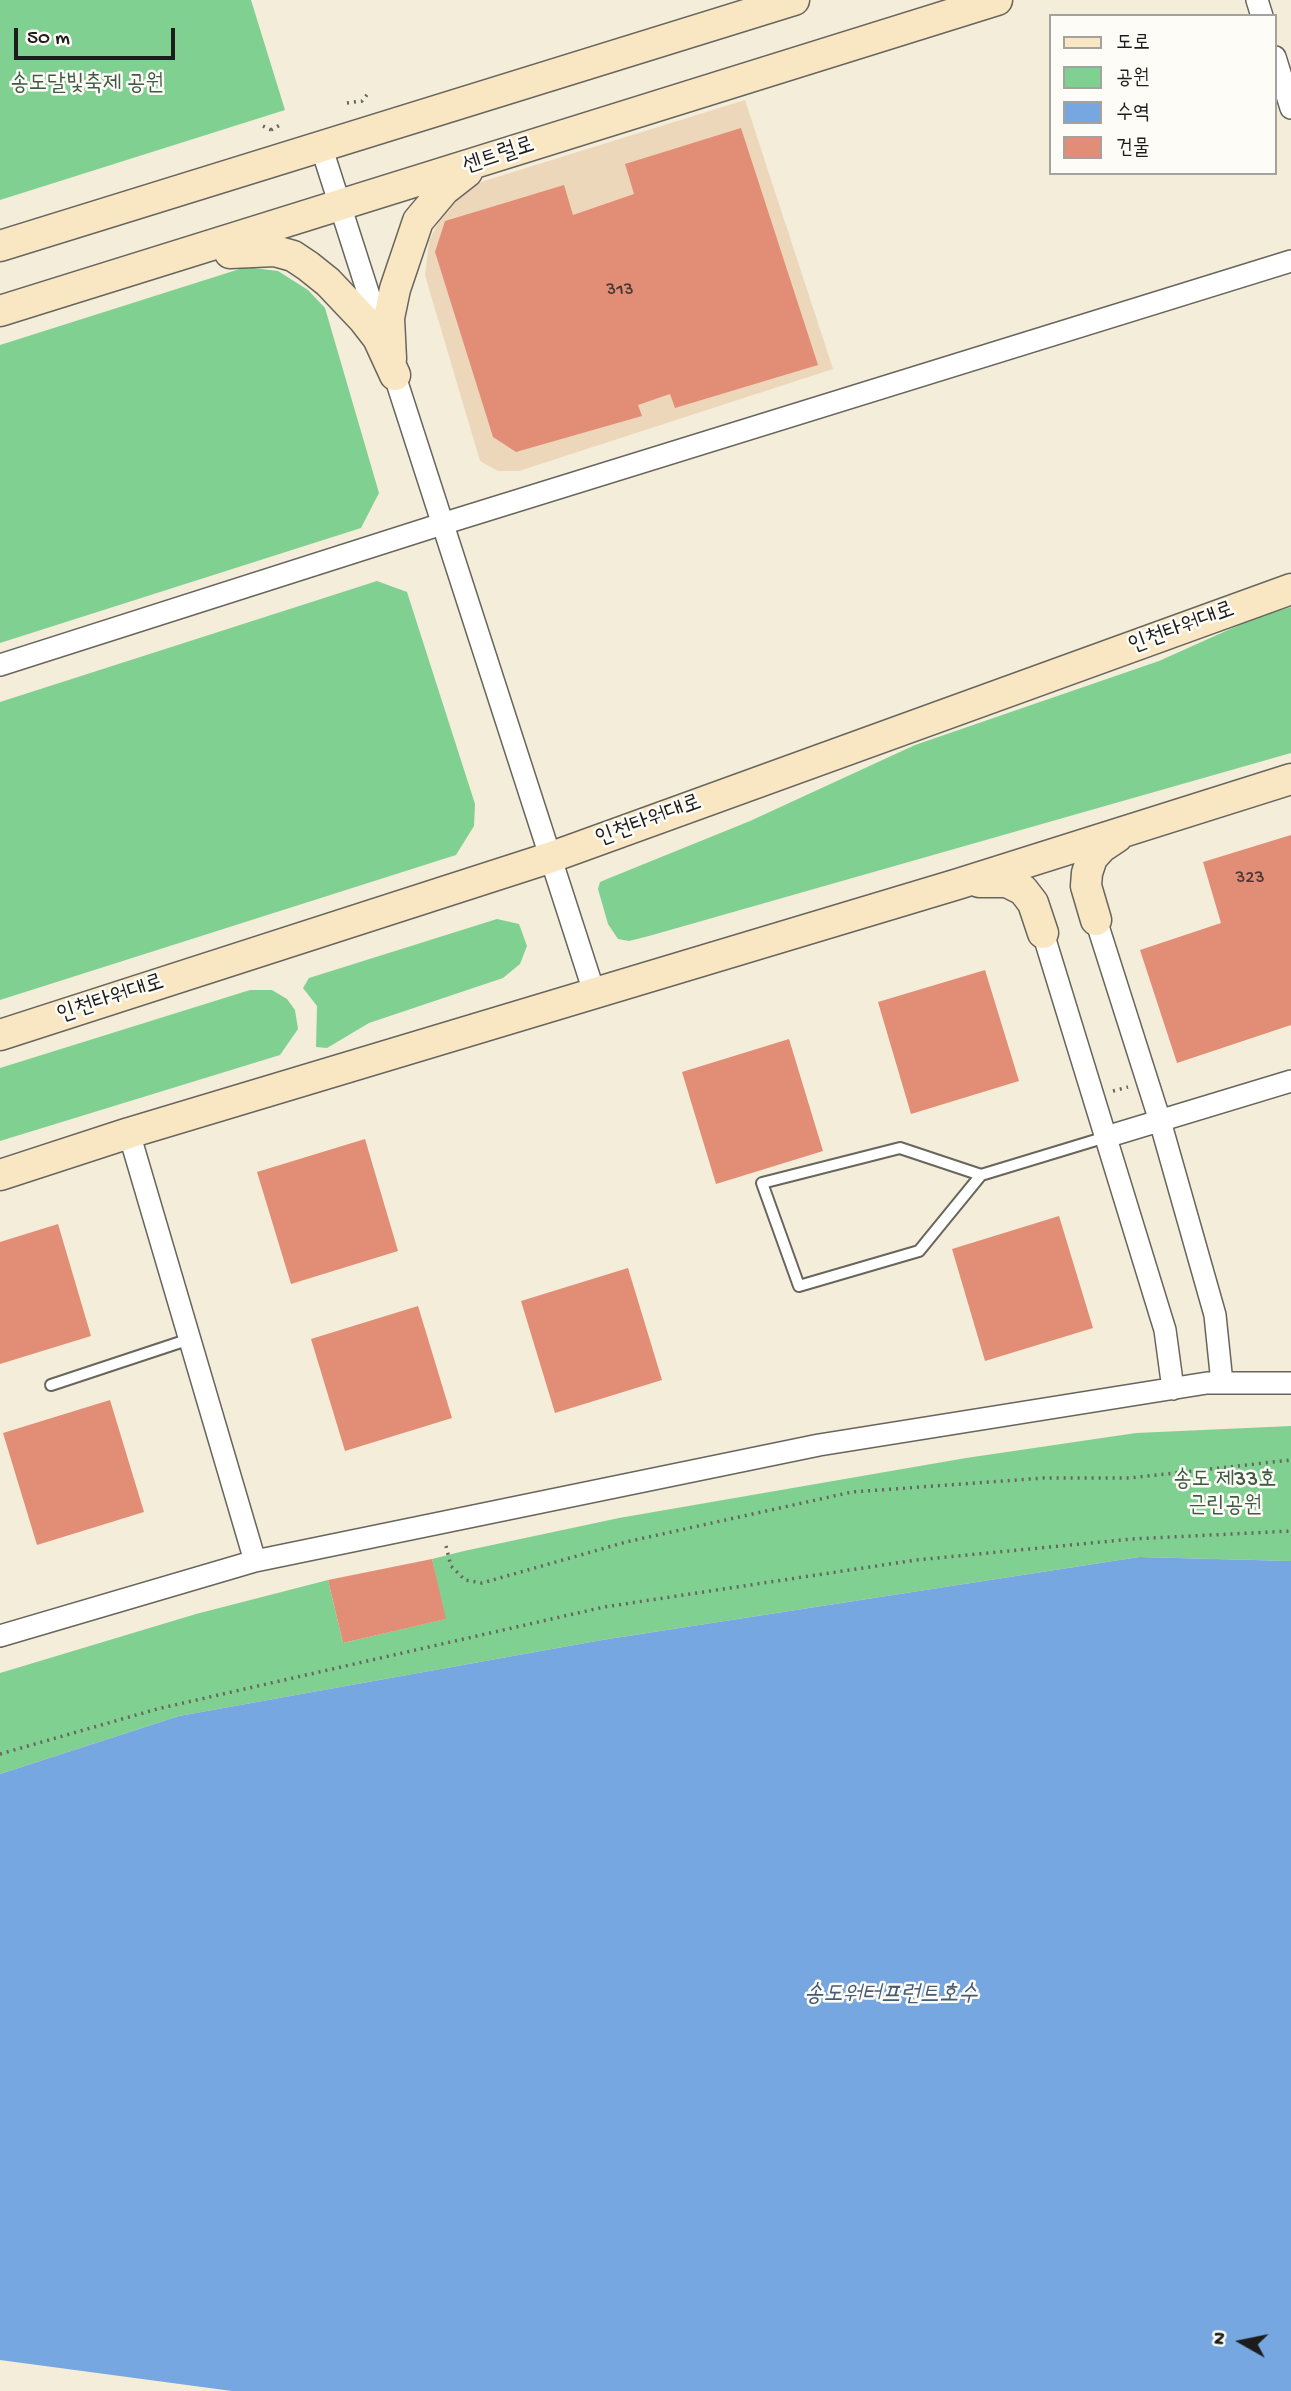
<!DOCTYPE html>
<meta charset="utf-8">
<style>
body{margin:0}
#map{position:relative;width:1291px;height:2391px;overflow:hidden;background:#f4edd9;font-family:"Gochi Hand","Poor Story",sans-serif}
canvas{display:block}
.legend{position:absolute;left:1049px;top:14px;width:228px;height:161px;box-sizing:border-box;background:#fdfcf7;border:2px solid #a3a29f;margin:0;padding:9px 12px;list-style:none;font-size:21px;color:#1c1c1c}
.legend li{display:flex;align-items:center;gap:14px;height:35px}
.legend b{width:35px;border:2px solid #a3a29f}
.north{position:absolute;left:1207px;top:2307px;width:70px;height:70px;-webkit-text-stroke:5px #fdfcf7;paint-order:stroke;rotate:279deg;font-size:19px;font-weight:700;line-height:28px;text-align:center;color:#1c1c1c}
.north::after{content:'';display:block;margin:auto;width:24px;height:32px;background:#1c1c1c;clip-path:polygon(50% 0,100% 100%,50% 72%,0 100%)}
.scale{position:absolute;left:14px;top:28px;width:161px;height:32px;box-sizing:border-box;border:4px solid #1c1c1c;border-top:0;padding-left:9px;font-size:21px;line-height:24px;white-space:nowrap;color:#1c1c1c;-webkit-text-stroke:5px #fdfcf7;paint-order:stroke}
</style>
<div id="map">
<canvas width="1291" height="2391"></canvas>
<ul class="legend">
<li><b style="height:9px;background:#f9e7c3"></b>도로</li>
<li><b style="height:19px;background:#80d191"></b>공원</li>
<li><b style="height:19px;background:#76a7e1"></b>수역</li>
<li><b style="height:19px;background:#e28e77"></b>건물</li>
</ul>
<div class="north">N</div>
<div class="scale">50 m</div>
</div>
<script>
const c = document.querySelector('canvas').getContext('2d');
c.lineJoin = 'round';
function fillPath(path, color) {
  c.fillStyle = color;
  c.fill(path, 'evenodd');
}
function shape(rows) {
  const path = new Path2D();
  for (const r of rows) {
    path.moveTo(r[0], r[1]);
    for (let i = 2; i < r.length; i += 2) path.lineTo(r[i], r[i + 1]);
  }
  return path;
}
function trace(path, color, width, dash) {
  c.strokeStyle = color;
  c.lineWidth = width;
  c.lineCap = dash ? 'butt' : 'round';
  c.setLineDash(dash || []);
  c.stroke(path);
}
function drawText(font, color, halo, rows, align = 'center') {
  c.font = font + ' "Gochi Hand","Poor Story",sans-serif';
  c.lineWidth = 5;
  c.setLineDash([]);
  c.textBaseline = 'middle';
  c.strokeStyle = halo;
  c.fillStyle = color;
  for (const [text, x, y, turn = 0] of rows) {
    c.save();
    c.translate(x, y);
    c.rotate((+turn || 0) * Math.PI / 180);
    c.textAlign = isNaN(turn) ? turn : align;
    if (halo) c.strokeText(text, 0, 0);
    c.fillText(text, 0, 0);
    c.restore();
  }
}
const built = shape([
 [745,100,833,369,519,471,498,471,480,461,425,275,429,241,444,211,481,182]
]);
const green = shape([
 [0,0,251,0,285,110,0,200],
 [246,267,278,271,308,290,325,308,379,493,361,528,0,643,0,345],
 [377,581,407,592,475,804,474,826,456,855,0,1000,0,702],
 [1291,607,1291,753,649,936,629,941,618,939,608,924,598,889,600,882,607,879,750,821,915,745,1159,661,1257,617],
 [497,919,519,924,527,946,520,964,503,978,369,1023,327,1048,316,1047,317,1006,303,988,309,978],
 [250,990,272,990,287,999,295,1010,298,1029,280,1055,0,1141,0,1068],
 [1291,1426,1291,1561,1139,1557,602,1640,179,1716,0,1774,0,1673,196,1614,328,1580,343,1643,445,1619,432,1559,464,1551,619,1518,966,1458,1136,1433]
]);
const water = shape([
 [1139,1557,1291,1561,1291,2391,232,2391,0,2360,0,1774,179,1716,602,1640]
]);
const building = shape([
 [741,128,818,365,675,408,670,394,638,405,642,416,516,452,493,437,435,252,445,221,564,185,573,215,634,194,625,164],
 [1291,835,1291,1025,1177,1063,1140,950,1221,923,1203,862],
 [985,970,1019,1081,911,1114,878,1002],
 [789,1039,823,1151,716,1184,682,1072],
 [365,1139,398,1251,291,1284,257,1172],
 [1059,1216,1093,1328,985,1361,952,1249],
 [58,1224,91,1336,0,1364,0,1242],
 [628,1268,662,1380,555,1413,521,1301],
 [418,1306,452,1418,345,1451,311,1339],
 [110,1400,144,1512,37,1545,3,1433],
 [432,1559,446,1619,343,1643,328,1580]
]);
const path = shape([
 [347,103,362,101,370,91],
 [263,126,271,130,271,135],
 [271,130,280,125],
 [1113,1091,1128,1087],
 [446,1546,451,1566,465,1580,482,1583,626,1542,852,1492,1044,1478,1130,1478,1291,1460],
 [0,1754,157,1709,604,1607,916,1560,1132,1539,1291,1531]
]);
const lane = shape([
 [981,1175,919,1251,799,1286,762,1183,900,1148,981,1175,1106,1137],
 [51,1385,190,1339]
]);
const street = shape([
 [1257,0,1262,16],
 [1275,57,1291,108],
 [321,146,381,333],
 [391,364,595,995],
 [0,665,442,524,1291,261],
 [1096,920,1160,1121,1215,1315,1222,1383],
 [1043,933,1165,1330,1173,1389],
 [129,1133,255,1561],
 [1106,1137,1291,1081],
 [0,1636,255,1561,819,1445,1207,1383,1291,1383]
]);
const secondary = shape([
 [0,246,794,0],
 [230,253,275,251,293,256,308,266,328,282,364,320,378,338,395,375],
 [0,311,997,0],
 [391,359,389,318,395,289,418,221,444,190,467,172],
 [979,882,1007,882,1023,890,1033,903,1043,933],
 [1096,920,1086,886,1087,873,1092,858,1102,847,1117,837],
 [0,1035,549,858,1291,589],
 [0,1175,129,1133,958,884,1291,779]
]);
const numberNames = [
 ["313",620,291],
 ["323",1250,879]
];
const parkNames = [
 ["송도달빛축제 공원",87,85],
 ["송도 제33호",1225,1481],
 ["근린공원",1225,1507]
];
const streetNames = [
 ["센트럴로",499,157,-18],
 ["인천타워대로",1182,629,-20],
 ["인천타워대로",649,822,-20],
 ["인천타워대로",111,1000,-18]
];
const waterNames = [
 ["송도워터프런트호수",891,1996]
];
fillPath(built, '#edd7bb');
fillPath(green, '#80d191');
fillPath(water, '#76a7e1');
fillPath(building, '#e28e77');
trace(lane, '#68655e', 14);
trace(street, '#68655e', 24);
trace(secondary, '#68655e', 33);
trace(path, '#68655e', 3.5, [2, 5]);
trace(lane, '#fff', 10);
trace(street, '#fff', 21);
trace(secondary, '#f9e7c3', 30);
drawText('19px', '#4e3833', null, numberNames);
drawText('23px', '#3f5b45', '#fdfcf7', parkNames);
drawText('23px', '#1c1c1c', '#fdfcf7', streetNames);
drawText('italic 24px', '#445b75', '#fdfcf7', waterNames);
</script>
